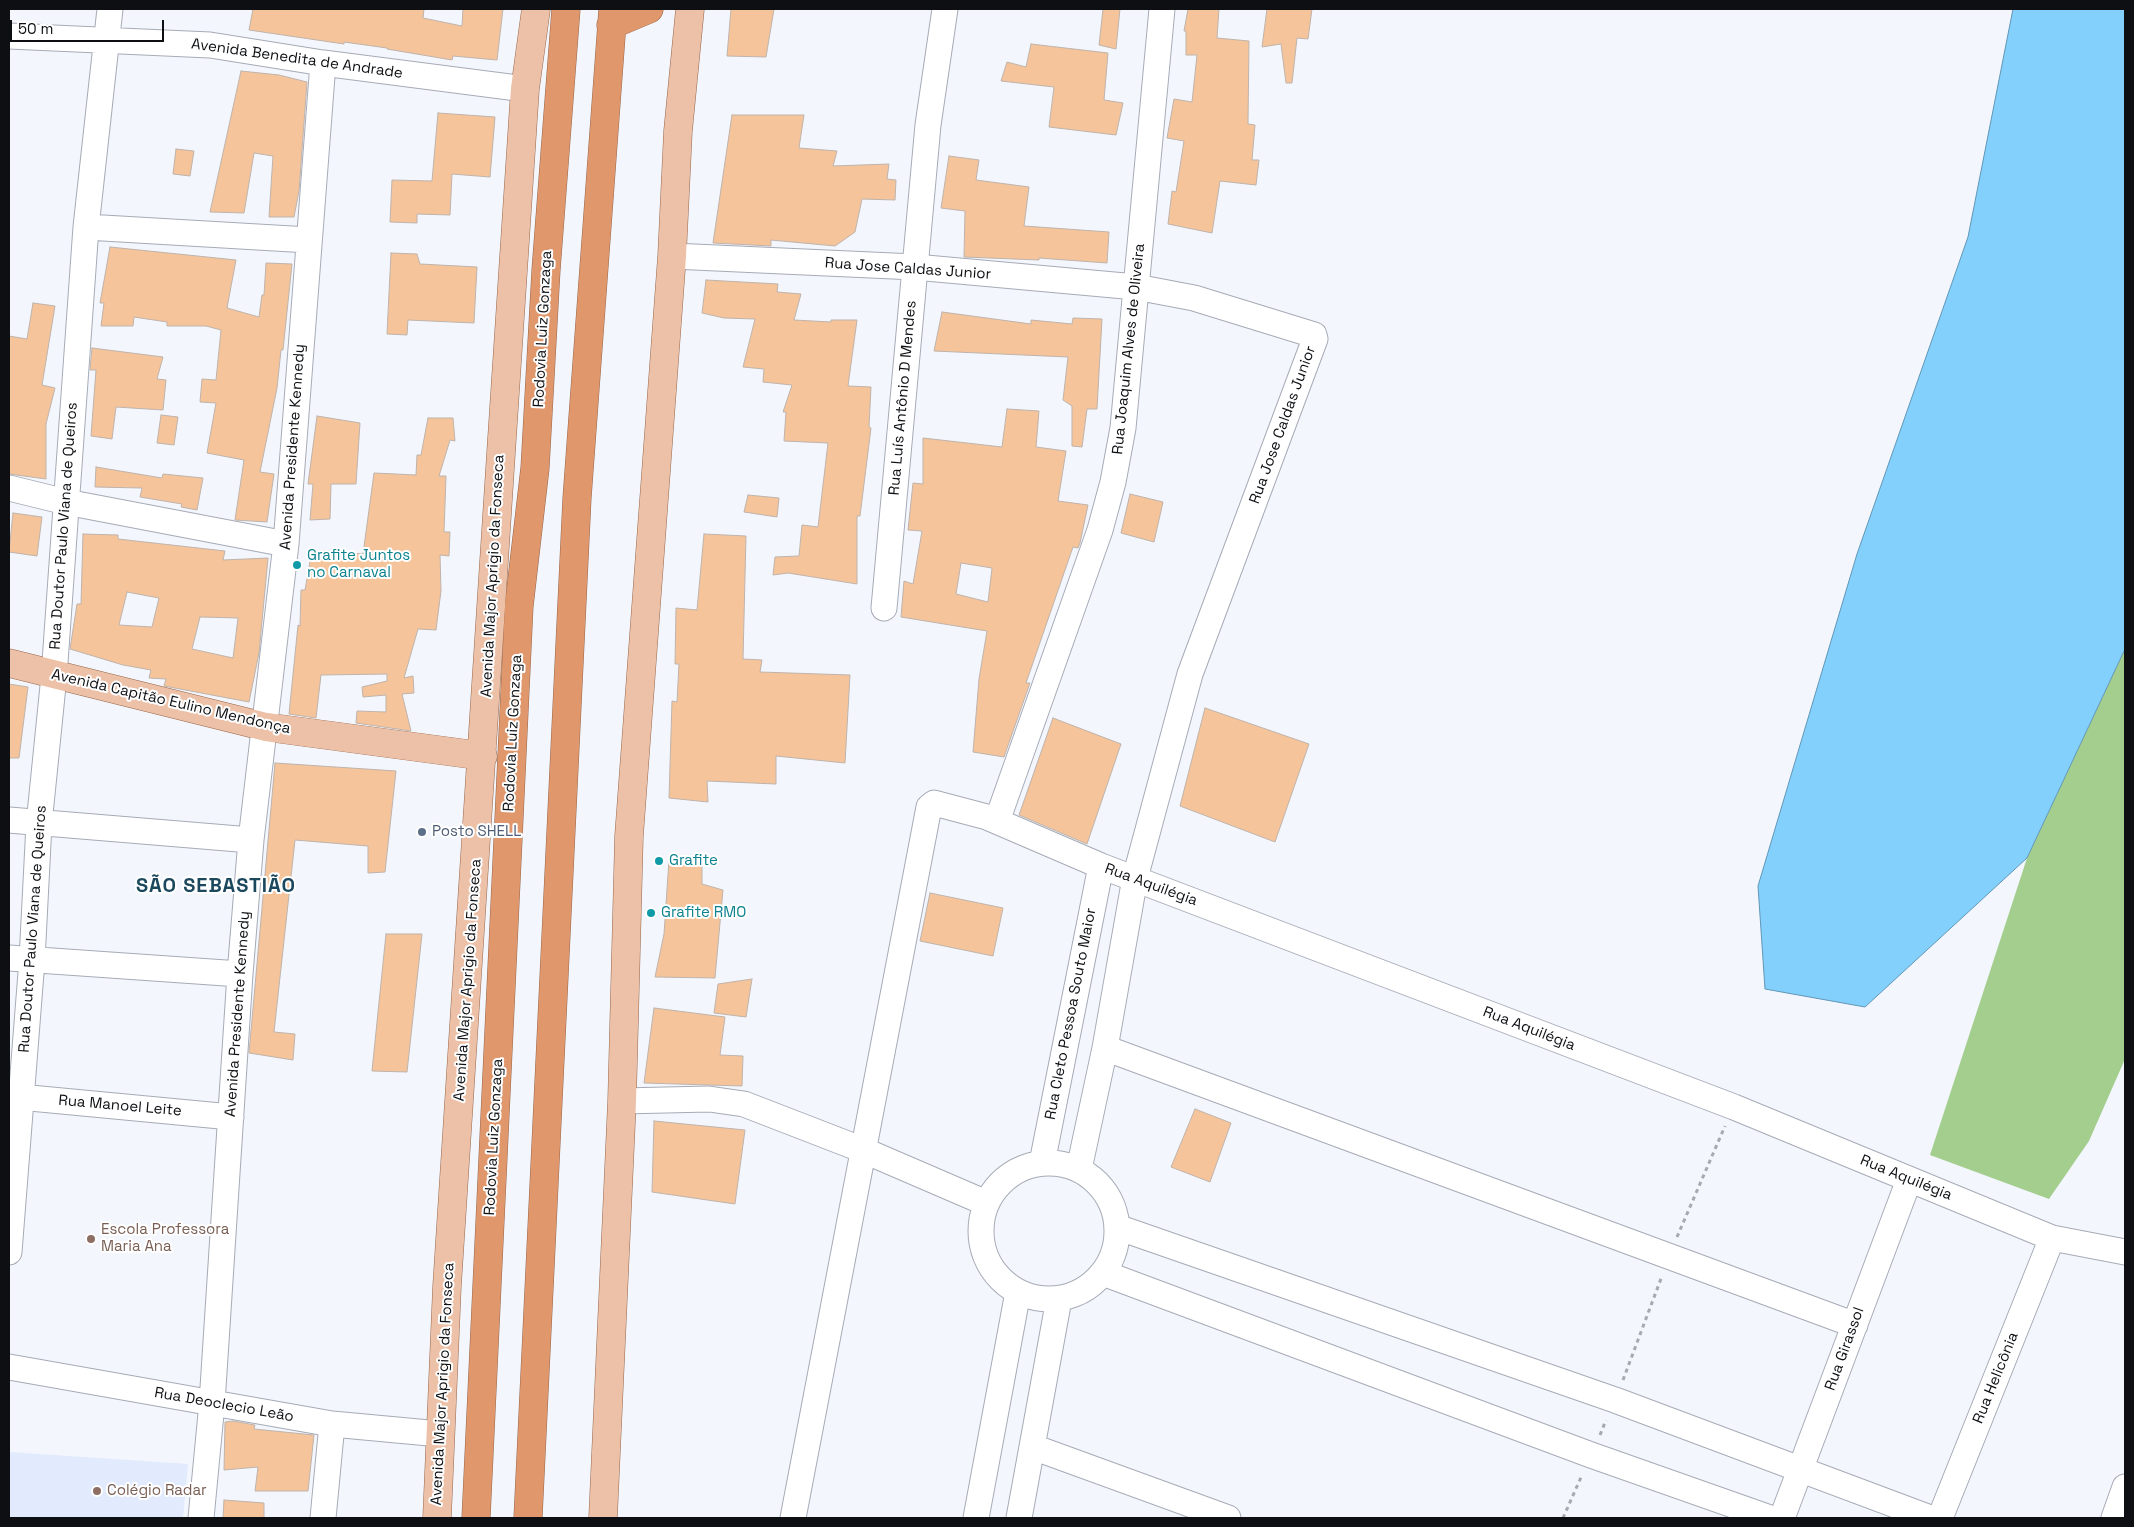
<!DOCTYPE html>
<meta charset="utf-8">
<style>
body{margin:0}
#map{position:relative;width:2134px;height:1527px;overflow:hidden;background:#f3f6fd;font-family:"Space Grotesk",sans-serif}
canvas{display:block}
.frame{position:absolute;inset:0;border:10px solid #0d0f12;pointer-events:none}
.scale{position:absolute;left:10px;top:20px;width:154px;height:22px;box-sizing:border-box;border:2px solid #0d0f12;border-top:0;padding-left:6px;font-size:15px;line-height:18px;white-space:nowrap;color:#0d0f12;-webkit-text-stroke:4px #fff;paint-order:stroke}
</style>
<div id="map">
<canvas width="2134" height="1527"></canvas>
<div class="frame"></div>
<div class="scale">50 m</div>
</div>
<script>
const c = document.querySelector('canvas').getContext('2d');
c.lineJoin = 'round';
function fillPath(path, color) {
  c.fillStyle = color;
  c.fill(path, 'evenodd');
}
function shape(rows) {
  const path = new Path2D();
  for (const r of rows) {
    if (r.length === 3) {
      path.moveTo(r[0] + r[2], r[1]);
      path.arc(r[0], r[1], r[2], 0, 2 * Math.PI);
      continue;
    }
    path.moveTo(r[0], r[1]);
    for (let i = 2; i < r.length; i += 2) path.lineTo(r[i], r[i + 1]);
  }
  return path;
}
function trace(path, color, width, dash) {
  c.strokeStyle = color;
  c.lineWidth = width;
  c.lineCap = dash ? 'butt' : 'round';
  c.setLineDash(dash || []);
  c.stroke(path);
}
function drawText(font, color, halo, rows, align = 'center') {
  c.font = font + ' "Space Grotesk",sans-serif';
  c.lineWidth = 4;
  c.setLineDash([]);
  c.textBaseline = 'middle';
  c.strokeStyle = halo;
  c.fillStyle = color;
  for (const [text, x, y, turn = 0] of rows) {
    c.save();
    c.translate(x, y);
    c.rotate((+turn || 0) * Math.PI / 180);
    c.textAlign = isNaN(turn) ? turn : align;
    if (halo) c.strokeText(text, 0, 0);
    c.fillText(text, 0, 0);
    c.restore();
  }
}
const built = shape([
 [9,1452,188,1464,183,1518,9,1518]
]);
const forest = shape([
 [2125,649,2125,1059,2089,1141,2049,1199,1930,1155,2027,858]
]);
const water = shape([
 [2013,9,2125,9,2125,649,2027,858,1865,1007,1765,989,1758,886,1857,554,1968,237,2013,9]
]);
const building = shape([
 [253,9,424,9,423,18,462,26,463,9,503,9,497,60,453,56,452,60,387,49,387,48,344,42,344,44,249,30,253,9],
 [731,9,774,9,766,57,727,56,731,9],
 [1103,9,1120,9,1116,49,1099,45,1103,9],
 [1188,9,1219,9,1217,38,1249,41,1248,124,1255,125,1252,160,1259,160,1256,185,1220,181,1212,233,1168,224,1172,191,1176,192,1184,141,1167,138,1174,99,1192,102,1197,55,1186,55,1186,31,1184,31,1188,9],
 [1267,9,1312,9,1308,39,1297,38,1292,83,1286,83,1281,44,1262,47,1267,9],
 [1031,44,1108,53,1104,100,1123,103,1116,135,1049,127,1054,87,1001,81,1007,62,1026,67,1031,44],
 [241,71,279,75,307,82,299,191,294,217,269,217,273,156,254,153,244,213,210,212,241,71],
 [438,113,495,117,490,177,452,174,450,215,417,214,417,223,390,222,392,180,432,181,438,113],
 [732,115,804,115,799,148,837,151,833,166,889,164,887,179,896,180,895,200,862,199,855,232,835,246,771,240,771,246,713,243,732,115],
 [176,149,194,151,190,176,173,174,176,149],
 [949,156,979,160,976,180,1029,187,1024,226,1109,232,1107,263,1039,258,1039,260,964,257,965,211,941,208,949,156],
 [110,247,236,260,227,308,259,317,262,295,264,295,266,263,292,264,283,350,281,350,277,388,260,472,274,474,267,522,235,520,244,460,207,453,216,403,200,402,202,379,216,380,221,330,206,326,167,326,167,322,134,317,133,326,101,326,104,303,100,303,110,247],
 [391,253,417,254,420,264,477,267,474,323,408,320,407,335,387,334,391,253],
 [706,280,778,284,777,292,801,294,794,320,831,322,831,320,857,320,848,386,871,387,869,427,871,428,860,516,857,516,857,584,788,573,773,575,775,557,799,556,802,525,818,527,828,443,784,441,786,412,783,412,792,385,763,382,764,369,743,367,755,319,724,318,702,313,706,280],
 [33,303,55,306,42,385,55,388,46,424,46,479,9,474,9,336,27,339,33,303],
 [942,312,1031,324,1031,320,1072,324,1073,318,1102,319,1097,409,1087,409,1082,447,1072,446,1072,406,1063,400,1068,357,934,351,942,312],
 [92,348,163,357,157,379,166,380,163,410,116,407,112,439,91,436,96,370,90,370,92,348],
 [1007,409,1039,411,1036,447,1066,451,1058,501,1088,505,1080,543,1078,548,1073,547,1026,683,1030,683,1004,757,973,752,979,679,987,631,901,617,904,581,913,584,922,531,908,530,913,483,923,484,923,438,1002,447,1007,409],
 [961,563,992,568,988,602,956,594,961,563],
 [161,415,178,417,174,445,157,443,161,415],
 [317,416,360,423,356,484,331,484,330,519,310,520,313,484,308,484,317,416],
 [428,418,453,418,455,441,450,440,439,476,446,476,444,532,450,532,449,556,440,555,441,591,436,630,418,629,404,678,413,676,414,693,402,694,411,731,356,723,357,711,386,712,386,695,363,697,362,687,387,681,387,674,321,675,316,718,289,714,298,625,300,626,301,590,305,590,312,550,363,554,374,473,416,475,417,455,421,455,428,418],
 [96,467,162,478,163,474,203,478,197,510,181,507,182,504,140,497,142,488,95,487,96,467],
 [1130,494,1163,502,1154,542,1121,533,1130,494],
 [748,495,779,498,777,517,744,512,748,495],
 [13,513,42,517,37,556,9,552,13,513],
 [83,534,118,535,118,539,225,551,223,560,268,558,259,653,249,702,164,686,166,679,149,678,151,670,123,665,70,649,77,604,81,604,83,534],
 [127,592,159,598,152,627,119,625,127,592],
 [200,617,238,618,233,658,192,649,200,617],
 [704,534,746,536,743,659,762,660,760,672,850,675,845,763,776,756,776,784,707,781,708,802,669,798,672,701,677,702,679,664,675,664,676,608,697,610,704,534],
 [9,684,28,687,19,758,9,758,9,684],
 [1205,708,1309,744,1275,842,1180,806,1205,708],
 [1053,718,1121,744,1087,844,1019,815,1053,718],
 [275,763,396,771,385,872,368,873,368,846,295,840,274,1032,295,1034,293,1060,249,1053,275,763],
 [669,860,702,864,702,884,723,890,715,978,655,977,664,934,669,860],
 [930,893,1003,908,993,956,920,941,930,893],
 [386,934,422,934,407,1072,372,1071,386,934],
 [752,979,746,1017,714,1013,718,984,752,979],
 [654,1008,725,1017,720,1055,743,1056,742,1086,644,1083,654,1008],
 [1195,1109,1231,1123,1210,1182,1171,1167,1195,1109],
 [654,1121,745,1130,735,1204,652,1192,654,1121],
 [233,1421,255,1425,254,1429,314,1435,308,1491,255,1491,258,1467,224,1470,225,1422,233,1421],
 [224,1500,264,1503,264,1518,223,1518,224,1500]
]);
const path = shape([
 [1677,1237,1725,1126],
 [1623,1380,1662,1276],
 [1600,1435,1606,1420],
 [1563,1518,1582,1475]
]);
const minor = shape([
 [9,36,210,45,323,63,525,89],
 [86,227,309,240],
 [672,256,915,267,1136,287,1194,298,1314,335,1315,339,1190,674,1135,878,1105,1048,1079,1169],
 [9,488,66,502,286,544],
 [884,608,928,125,945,9],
 [9,820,251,840],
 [997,821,1100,530,1113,482,1123,428,1162,9],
 [9,958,240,974],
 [1105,1048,1855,1325],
 [9,1096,231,1117],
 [622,1101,709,1099,744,1104,863,1150,986,1203],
 [1049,1231,68],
 [1042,1163,1101,866],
 [1117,1227,1615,1400,1930,1518],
 [9,1252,32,960,39,824,54,676,86,227,110,9],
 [1103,1273,1591,1455,1770,1518],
 [9,1367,332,1424,440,1434],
 [1033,1447,1228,1518],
 [201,1518,212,1403,240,974,251,840,286,544,323,63],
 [323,1518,332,1424],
 [793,1518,929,807,934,803,987,817,1101,866,1734,1107,2052,1238,2125,1252],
 [976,1518,1018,1292],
 [1019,1518,1059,1299],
 [1782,1518,1909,1180],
 [1940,1518,2052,1238],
 [2114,1518,2125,1487]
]);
const major = shape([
 [9,663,266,727,483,756],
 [437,1518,447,1286,501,453,525,89,536,9],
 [603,1518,622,1101,629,836,672,256,678,131,690,9]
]);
const highway = shape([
 [611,25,649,9],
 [476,1518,519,606,535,468,546,270,566,9],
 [528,1518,577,498,613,9]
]);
const markers = [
 [297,565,5,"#0f9aa8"],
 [422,832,5,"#5c6f8a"],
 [659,861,5,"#0f9aa8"],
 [651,913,5,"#0f9aa8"],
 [91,1239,5,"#8d6e63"],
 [97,1491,5,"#8d6e63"]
];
const streetNames = [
 ["Avenida Benedita de Andrade",297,59,8],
 ["Rua Jose Caldas Junior",908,269,4],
 ["Rodovia Luiz Gonzaga",543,329,-87],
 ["Rua Joaquim Alves de Oliveira",1129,349,-84],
 ["Rua Luís Antônio D Mendes",903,398,-85],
 ["Rua Jose Caldas Junior",1283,425,-70],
 ["Avenida Presidente Kennedy",293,447,-86],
 ["Rua Doutor Paulo Viana de Queiros",64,526,-86],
 ["Avenida Major Aprigio da Fonseca",493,576,-87],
 ["Avenida Capitão Eulino Mendonça",171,702,13],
 ["Rodovia Luiz Gonzaga",513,733,-87],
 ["Rua Aquilégia",1151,885,20],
 ["Rua Doutor Paulo Viana de Queiros",33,929,-86],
 ["Avenida Major Aprigio da Fonseca",468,980,-86],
 ["Avenida Presidente Kennedy",238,1014,-86],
 ["Rua Cleto Pessoa Souto Maior",1071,1014,-79],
 ["Rua Aquilégia",1529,1029,21],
 ["Rua Manoel Leite",120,1106,5],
 ["Rodovia Luiz Gonzaga",494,1137,-87],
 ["Rua Aquilégia",1906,1178,22],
 ["Rua Girassol",1845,1349,-70],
 ["Rua Helicônia",1996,1378,-68],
 ["Avenida Major Aprigio da Fonseca",443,1384,-87],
 ["Rua Deoclecio Leão",224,1405,10]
];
const cultureNames = [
 ["Grafite Juntos",307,556],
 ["no Carnaval",307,573],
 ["Grafite",669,861],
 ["Grafite RMO",661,913]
];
const serviceNames = [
 ["Posto SHELL",432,832]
];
const educationNames = [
 ["Escola Professora",101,1230],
 ["Maria Ana",101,1247],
 ["Colégio Radar",107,1491]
];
const districtNames = [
 ["SÃO SEBASTIÃO",216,887]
];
fillPath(built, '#e2eafd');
fillPath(forest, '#a4ce8e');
fillPath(water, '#83d0fc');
trace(water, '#6096b6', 1);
fillPath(building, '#f6c49b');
trace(building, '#beb3ab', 1);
trace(minor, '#a6abb6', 27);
trace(major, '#96674c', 29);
trace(highway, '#96674c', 29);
trace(path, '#a6a9ae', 3, [4, 4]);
trace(minor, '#fff', 25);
trace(major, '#ecc1a7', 28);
trace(highway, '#e0976c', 28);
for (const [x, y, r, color] of markers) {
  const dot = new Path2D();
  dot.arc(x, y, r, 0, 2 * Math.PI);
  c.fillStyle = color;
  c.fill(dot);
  trace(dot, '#fff', 2);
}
drawText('15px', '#0d0f12', '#fff', streetNames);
drawText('15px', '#0d838f', '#fff', cultureNames, 'left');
drawText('15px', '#4e5e75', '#fff', serviceNames, 'left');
drawText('15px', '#785e54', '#fff', educationNames, 'left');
c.letterSpacing = '1px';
drawText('bold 20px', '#1b485d', '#fff', districtNames);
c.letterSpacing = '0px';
</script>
